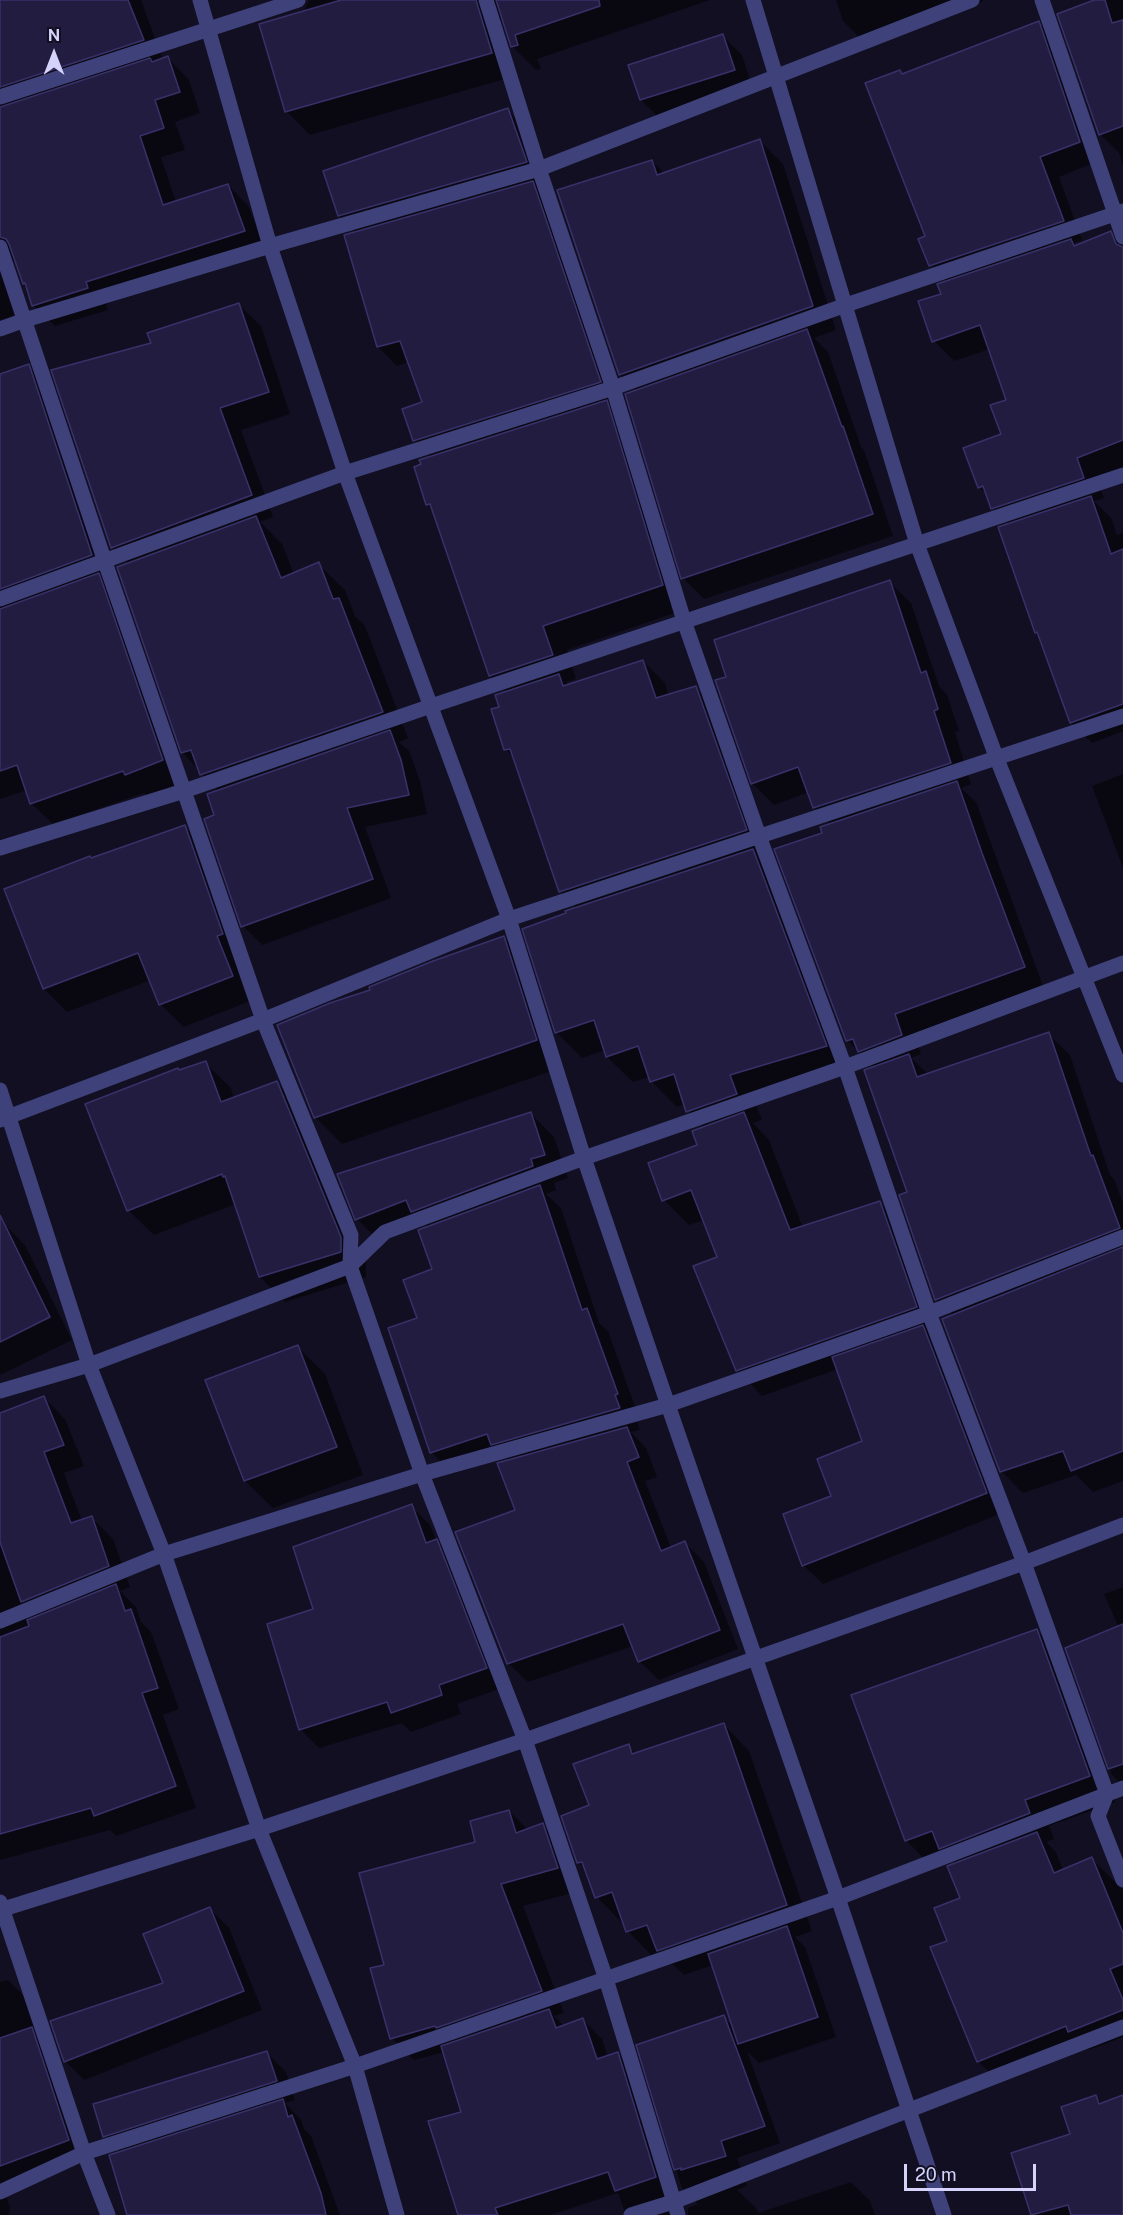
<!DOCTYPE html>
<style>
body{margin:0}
#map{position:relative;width:1123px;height:2215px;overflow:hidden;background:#110f21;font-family:"Public Sans",sans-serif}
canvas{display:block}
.north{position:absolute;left:24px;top:24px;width:60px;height:60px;-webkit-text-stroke:4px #110f21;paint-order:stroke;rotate:0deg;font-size:16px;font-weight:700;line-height:24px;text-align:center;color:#d5d3fb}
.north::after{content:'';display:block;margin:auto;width:21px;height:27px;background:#d5d3fb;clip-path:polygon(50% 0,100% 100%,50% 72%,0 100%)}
.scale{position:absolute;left:904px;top:2164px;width:132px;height:27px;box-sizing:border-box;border:3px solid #d5d3fb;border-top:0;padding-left:8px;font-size:18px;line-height:21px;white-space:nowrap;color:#d5d3fb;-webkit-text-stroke:4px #110f21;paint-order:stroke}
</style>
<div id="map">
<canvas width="1123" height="2215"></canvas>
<div class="north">N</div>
<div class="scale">20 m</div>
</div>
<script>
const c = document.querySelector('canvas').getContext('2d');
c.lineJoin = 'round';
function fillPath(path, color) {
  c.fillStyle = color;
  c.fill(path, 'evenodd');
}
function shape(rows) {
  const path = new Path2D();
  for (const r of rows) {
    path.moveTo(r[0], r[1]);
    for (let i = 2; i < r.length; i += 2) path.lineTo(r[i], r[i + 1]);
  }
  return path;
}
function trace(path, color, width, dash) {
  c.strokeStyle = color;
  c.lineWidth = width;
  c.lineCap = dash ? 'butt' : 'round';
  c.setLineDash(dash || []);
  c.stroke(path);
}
const shadow = shape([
 [0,0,141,0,163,60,168,58,189,80,200,113,175,122,185,150,161,157,176,202,228,185,249,207,265,252,106,304,108,310,55,326,33,305,16,261,13,262,11,272,25,312,0,320],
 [309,0,710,0,537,59,541,69,536,70,512,46,502,14,499,27,515,76,310,135,286,111,306,12,305,8],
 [836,0,983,0,983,1,865,43,843,21],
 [1101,0,1123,0,1123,166,1119,153,1100,134],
 [1039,23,1058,42,1098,161,1059,177,1082,240,1073,243,1076,246,1110,233,1123,246,1123,468,1097,478,1104,498,1094,501,1111,518,1117,535,1123,533,1123,731,1092,743,1071,722,1040,636,1036,632,1010,525,993,508,989,496,979,487,1003,435,1008,401,990,349,954,361,934,341,947,282,931,266,920,240,927,237,900,71,903,75],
 [723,36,742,55,753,89,660,119,641,100],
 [507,110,532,134,619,401,608,404,630,426,686,609,567,650,576,679,566,682,569,685,643,661,665,683,669,696,696,688,718,709,767,852,758,855,779,876,852,1072,754,1101,762,1120,753,1123,769,1140,803,1228,880,1203,906,1228,1005,1512,823,1584,803,1565,833,1497,864,1442,838,1369,762,1396,737,1370,719,1258,704,1220,689,1225,664,1200,699,1146,704,1128,688,1111,685,1104,677,1107,651,1081,650,1077,633,1082,607,1057,605,1050,582,1058,556,1032,568,914,577,908,560,891,515,759,506,750,501,708,507,692,490,676,434,511,428,505,423,465,431,457,414,440,424,402,409,362,397,366,378,347,352,264,354,263,356,233,339,216],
 [760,141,783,164,836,330,814,338,828,352,861,447,864,450,893,536,704,599,683,578,637,391,620,375,558,191,652,161,665,174],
 [239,305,261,326,290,414,241,430,273,517,260,522,282,544,294,574,318,564,345,590,355,616,365,626,408,738,399,742,409,751,420,781,427,814,365,827,391,898,262,945,243,926,216,816,218,791,183,753,119,568,129,564,112,547,153,344],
 [28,366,50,388,113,576,103,580,120,597,184,782,147,796,144,793,53,824,31,803,27,790,0,799,0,376],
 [889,582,911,603,939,686,947,695,959,731,955,732,971,784,961,788,976,802,1043,986,913,1034,921,1054,911,1058,928,1074,1048,1034,1070,1055,1110,1175,1114,1179,1123,1203,1123,1481,1093,1492,1076,1475,1023,1493,1001,1471,953,1316,936,1299,875,1068,847,1040,824,834,831,824,814,807,809,792,774,805,752,783,728,678],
 [1123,774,1123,868,1092,786],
 [185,827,208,850,255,999,184,1027,160,1004,151,980,67,1012,44,989,6,890],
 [504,937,531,965,563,1067,342,1144,315,1117,372,991],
 [205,1063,231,1088,234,1099,277,1083,302,1108,366,1263,366,1277,285,1302,260,1277,236,1204,154,1235,128,1210,180,1072],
 [530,1113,554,1137,568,1178,554,1183,556,1190,546,1194,561,1208,599,1323,608,1331,638,1415,635,1416,640,1430,631,1432,646,1448,657,1477,645,1481,671,1548,685,1543,704,1562,738,1649,659,1680,639,1661,633,1646,528,1682,508,1663,516,1511,509,1461,505,1456,453,1474,431,1452,419,1319,434,1270,429,1228,426,1225,380,1242,357,1219],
 [2,1222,25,1245,72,1340,0,1375,0,1223],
 [297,1346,325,1374,363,1475,273,1508,245,1481,207,1381],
 [44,1398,65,1419,84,1466,64,1473,82,1521,92,1518,113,1539,130,1587,120,1591,136,1607,141,1622,151,1632,179,1709,163,1715,196,1808,116,1836,110,1830,0,1860,0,1414],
 [411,1506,430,1525,436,1540,455,1560,505,1687,457,1704,461,1714,411,1732,402,1723,319,1748,300,1729,315,1610],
 [1123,1587,1123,1786,1112,1775,1067,1649,1119,1628,1104,1594],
 [1037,1631,1063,1657,1115,1802,1049,1826,1054,1839,1046,1842,1056,1852,1063,1870,1092,1859,1123,1890,1123,2037,1089,2050,1084,2045,997,2080,978,2061,949,1941,962,1898,957,1864,951,1858,931,1866,906,1840],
 [724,1725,749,1751,812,1931,795,1937,805,1947,836,2037,759,2063,747,2051,780,2143,737,2158,747,2186,737,2190,756,2208,758,2213,851,2182,870,2201,875,2215,688,2215,688,2208,698,2204,682,2188,638,2046,723,2017,734,2028,713,1965,684,1975,662,1954,653,1957,628,1931,624,1922,622,1923,597,1897,587,1870,578,1862,591,1806,628,1746,636,1754],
 [509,1811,528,1830,542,1825,565,1847,580,1891,523,1906,564,2013,554,2016,564,2026,583,2020,602,2039,608,2057,618,2053,637,2072,677,2215,629,2215,624,2210,618,2193,550,2215,459,2215,463,2113,445,2052,414,2060,392,2038,385,1966,477,1843],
 [210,1909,229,1928,262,2010,84,2080,65,2061,165,1984],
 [8,1980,27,1999,87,2159,4,2191,10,2207,9,2215,0,2215,0,1982],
 [267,2053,286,2072,295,2100,285,2103,301,2120,304,2129,311,2136,340,2215,128,2215,121,2153,104,2136],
 [1123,2096,1123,2215,1033,2215,1013,2154,1072,2135,1096,2097,1103,2104]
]);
const building = shape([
 [0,0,128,0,144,40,0,87,0,0],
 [341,0,476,0,492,53,285,112,259,24,341,0],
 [496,0,599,0,600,6,515,35,518,45,511,47,496,0],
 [1094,0,1105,0,1112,23,1123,20,1123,126,1099,135,1057,14,1094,0],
 [1039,21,1080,142,1040,157,1064,221,929,266,918,239,925,236,865,83,900,70,902,74,1039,21],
 [723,34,735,70,640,100,628,65,723,34],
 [168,56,180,92,155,100,164,128,140,136,163,205,228,184,245,231,86,282,88,288,32,306,25,283,23,284,9,244,6,239,0,237,0,107,150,58,152,62,168,56],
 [508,108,527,162,338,216,323,171,508,108],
 [760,139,813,306,619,375,557,190,652,160,657,175,760,139],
 [533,181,601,382,413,441,402,409,422,402,400,341,377,347,344,235,533,181],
 [1111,231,1116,244,1123,247,1123,440,1077,458,1084,478,991,509,983,486,978,488,963,448,1001,434,990,405,1006,400,980,325,932,342,918,301,941,294,937,284,1071,239,1074,246,1111,231],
 [239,303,269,392,220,408,252,495,111,548,51,370,151,343,147,333,239,303],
 [807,329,842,427,843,426,873,514,681,579,625,394,807,329],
 [29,364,92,555,0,589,0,374,29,364],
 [607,400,663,585,543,626,553,655,489,676,430,504,426,505,414,467,421,464,419,460,607,400],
 [1091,496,1111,554,1123,549,1123,704,1070,723,1037,632,1035,633,998,527,1091,496],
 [256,516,281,578,319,562,333,599,339,598,383,712,200,775,191,750,181,753,117,567,256,516],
 [99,573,163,760,125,775,123,771,30,804,17,765,0,771,0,609,99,573],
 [890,580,921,673,926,671,938,709,934,711,951,763,813,808,798,767,751,784,715,680,726,677,714,640,890,580],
 [643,660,656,698,696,686,747,830,559,892,510,749,504,750,491,709,499,707,495,695,559,674,563,686,643,660],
 [390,730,401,760,409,795,347,808,373,879,241,927,204,819,214,815,207,794,390,730],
 [957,781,982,853,1025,967,895,1014,902,1035,858,1052,853,1039,846,1041,774,849,822,833,820,827,957,781],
 [185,825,223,934,217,936,233,976,159,1005,138,953,43,989,4,889,90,856,91,858,185,825],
 [753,849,827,1046,730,1075,737,1094,686,1112,674,1074,650,1082,638,1046,606,1057,594,1020,555,1033,522,929,566,913,565,911,753,849],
 [504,936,537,1040,314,1118,277,1025,330,1003,370,990,369,987,433,961,504,936],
 [1049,1032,1091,1156,1093,1155,1120,1228,935,1300,899,1195,907,1192,864,1070,909,1054,917,1077,1049,1032],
 [206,1061,221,1102,277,1081,341,1237,341,1252,259,1277,225,1176,223,1177,222,1174,127,1211,85,1104,178,1068,179,1070,206,1061],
 [531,1112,545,1155,531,1159,533,1166,411,1212,406,1200,355,1220,337,1174,531,1112],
 [744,1112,790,1230,880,1201,917,1307,736,1371,693,1266,717,1257,691,1190,662,1201,648,1163,697,1145,692,1131,744,1112],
 [540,1185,582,1310,587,1308,618,1394,615,1395,620,1408,491,1445,487,1434,430,1453,388,1328,417,1318,403,1280,432,1269,418,1230,540,1185],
 [0,1215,50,1317,0,1342,0,1215],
 [1123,1247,1123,1451,1071,1471,1063,1451,1000,1472,942,1319,1123,1247],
 [923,1325,987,1493,802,1566,783,1514,831,1496,817,1459,862,1441,832,1357,923,1325],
 [298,1345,337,1447,244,1481,205,1380,298,1345],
 [44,1396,64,1445,44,1452,71,1523,92,1516,109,1566,21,1602,0,1542,0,1413,44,1396],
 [627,1427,639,1457,627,1462,661,1551,685,1541,720,1630,638,1662,623,1624,507,1664,455,1532,515,1510,497,1463,627,1427],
 [412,1504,426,1543,437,1539,487,1668,439,1685,442,1695,391,1713,387,1702,299,1730,267,1624,313,1609,293,1547,412,1504],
 [116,1584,125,1611,131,1609,158,1688,142,1693,176,1786,94,1816,91,1808,0,1834,0,1637,29,1626,27,1620,116,1584],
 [1123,1624,1123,1764,1108,1769,1065,1648,1123,1624],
 [1037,1629,1090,1776,1025,1800,1030,1813,939,1849,932,1831,905,1841,851,1695,1037,1629],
 [724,1723,787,1905,657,1951,647,1925,626,1932,612,1892,595,1898,582,1862,577,1863,561,1816,589,1805,573,1764,629,1744,632,1754,724,1723],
 [509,1810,516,1833,543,1823,558,1868,501,1884,542,1991,436,2028,435,2026,390,2039,370,1968,384,1965,359,1873,475,1842,470,1821,509,1810],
 [1037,1832,1054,1873,1092,1857,1123,1933,1123,1964,1110,1969,1123,2000,1123,2010,1068,2032,1066,2026,977,2062,930,1947,947,1941,934,1908,960,1898,947,1866,1037,1832],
 [210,1907,244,1991,64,2062,50,2021,163,1983,143,1934,210,1907],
 [787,1926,818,2017,738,2044,708,1954,787,1926],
 [549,2009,556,2028,583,2018,597,2059,618,2052,656,2177,615,2191,608,2172,495,2208,498,2215,458,2215,428,2121,461,2112,441,2046,549,2009],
 [724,2015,765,2126,721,2141,726,2156,681,2170,681,2168,674,2170,636,2045,724,2015],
 [32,2027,69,2140,0,2166,0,2038,32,2027],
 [267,2051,277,2081,103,2137,93,2104,267,2051],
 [1096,2095,1099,2104,1123,2095,1123,2215,1071,2215,1068,2205,1031,2215,1011,2153,1070,2134,1061,2107,1096,2095],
 [283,2099,288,2117,292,2115,321,2193,326,2215,127,2215,109,2155,283,2099]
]);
const minor = shape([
 [200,0,270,246,345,473,509,919,584,1158,668,1405,838,1898,944,2215],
 [486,0,539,169,613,388,684,621,759,836,845,1067,929,1313,1024,1563,1107,1794,1098,1816,1123,1880],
 [753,0,917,544,997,759,1123,1075],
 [1042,0,1123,237],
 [0,97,298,0],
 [0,247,105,562,263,1020,351,1235,350,1266,422,1474,525,1740,606,1979,678,2215],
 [0,329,25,320,270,246,539,169,972,0],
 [0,599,345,473,613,388,846,305,1123,211],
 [0,848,184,791,431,706,1123,475],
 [0,1090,89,1365,164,1554,259,1829,355,2066,397,2215],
 [0,1120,263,1020,509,919,1123,716],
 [0,1391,89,1365,350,1266,385,1232,584,1158,845,1067,1123,963],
 [0,1621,164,1554,422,1474,668,1405,929,1313,1123,1237],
 [0,1902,84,2153,108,2215],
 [0,1910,259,1829,525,1740,1024,1563,1123,1525],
 [0,2192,84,2153,355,2066,838,1898,1123,1788],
 [631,2215,673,2202,1123,2027]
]);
fillPath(shadow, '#0007');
fillPath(building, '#221d40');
trace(building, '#38316a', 1.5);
trace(minor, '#3f417b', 15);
</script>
